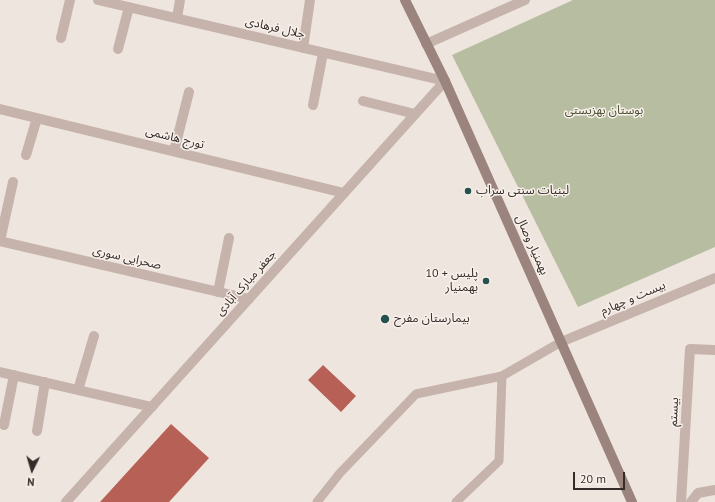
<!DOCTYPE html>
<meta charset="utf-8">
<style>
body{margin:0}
#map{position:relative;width:715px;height:502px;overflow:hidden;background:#efe5df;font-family:"PT Sans",sans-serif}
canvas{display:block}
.north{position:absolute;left:12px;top:450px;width:40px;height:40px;-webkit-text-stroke:3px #f8f0ea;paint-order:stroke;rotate:185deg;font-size:11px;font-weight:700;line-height:16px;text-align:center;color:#352c2a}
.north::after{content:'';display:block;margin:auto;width:14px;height:18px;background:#352c2a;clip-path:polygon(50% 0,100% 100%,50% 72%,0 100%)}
.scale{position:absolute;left:573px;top:472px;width:52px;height:18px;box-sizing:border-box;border:2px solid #352c2a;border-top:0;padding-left:5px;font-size:12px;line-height:14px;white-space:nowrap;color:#352c2a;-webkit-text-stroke:3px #f8f0ea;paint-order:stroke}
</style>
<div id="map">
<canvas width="715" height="502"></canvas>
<div class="north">N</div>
<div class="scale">20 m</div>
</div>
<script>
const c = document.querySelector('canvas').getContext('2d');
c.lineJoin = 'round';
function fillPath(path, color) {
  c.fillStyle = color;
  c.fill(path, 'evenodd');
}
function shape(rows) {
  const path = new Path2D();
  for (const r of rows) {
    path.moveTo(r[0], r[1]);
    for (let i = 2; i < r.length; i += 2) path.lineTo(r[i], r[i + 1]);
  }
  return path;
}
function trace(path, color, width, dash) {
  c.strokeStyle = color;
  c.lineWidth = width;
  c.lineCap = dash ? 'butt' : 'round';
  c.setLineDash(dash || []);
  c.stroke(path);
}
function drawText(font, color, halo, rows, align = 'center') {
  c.font = font + ' "PT Sans","Noto Sans Arabic",sans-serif';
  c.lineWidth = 3;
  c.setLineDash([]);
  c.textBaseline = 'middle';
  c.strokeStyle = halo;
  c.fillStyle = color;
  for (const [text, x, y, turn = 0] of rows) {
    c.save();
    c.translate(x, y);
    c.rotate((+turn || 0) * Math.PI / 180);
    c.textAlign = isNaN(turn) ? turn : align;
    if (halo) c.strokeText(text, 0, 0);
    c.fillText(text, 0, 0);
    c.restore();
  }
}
const green = shape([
 [573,0,715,0,715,247,578,307,452,55]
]);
const building = shape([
 [323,365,356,396,341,412,308,380],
 [171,424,209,458,169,502,100,502]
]);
const service = shape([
 [317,502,340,473,416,394,502,376,561,342],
 [456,502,499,461,502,376]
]);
const minor = shape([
 [98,0,445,81],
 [177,18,180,0],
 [61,38,70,0],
 [426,44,525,0],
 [303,48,310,0],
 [118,49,129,7],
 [363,101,415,114],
 [313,105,323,53],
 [0,109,344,193],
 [174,151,189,92],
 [26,155,37,118],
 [0,241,249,299],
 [0,241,13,182],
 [218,292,229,238],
 [561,342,715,278],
 [0,372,152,407],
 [78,390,94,336],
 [4,425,14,375],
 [37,431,45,382],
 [681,502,690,349,715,350],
 [691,502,698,493,715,490]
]);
const tertiary = shape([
 [66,502,445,81]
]);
const secondary = shape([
 [405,0,445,81,632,502]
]);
const markers = [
 [468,191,4,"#24524f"],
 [486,281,4,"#24524f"],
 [385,319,5,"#24524f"]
];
const streetNames = [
 ["جلال فرهادی",275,28,13],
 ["تورج هاشمی",175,138,14],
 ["بهمنیار وصال",532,245,66],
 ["صحرایی سوری",127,258,13],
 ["جعفر مبارک آبادی",246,283,-48],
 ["بیست و چهارم",633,298,-23],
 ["بیستم",674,412,-87]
];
const parkNames = [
 ["بوستان بهزیستی",604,111]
];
const poiNames = [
 ["لبنیات سنتی سراب",476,191],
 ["پلیس + 10",478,274,"right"],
 ["بهمنیار",478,288,"right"],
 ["بیمارستان مفرح",394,319]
];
fillPath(green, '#b7bda0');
fillPath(building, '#b76055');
trace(service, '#c6b4ac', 9);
trace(minor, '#c6b4ac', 10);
trace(tertiary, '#c6b4ac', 10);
trace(secondary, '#9a847d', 10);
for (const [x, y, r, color] of markers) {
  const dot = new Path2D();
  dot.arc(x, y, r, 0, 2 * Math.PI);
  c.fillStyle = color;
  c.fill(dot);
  trace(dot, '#f8f0ea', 1.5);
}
drawText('12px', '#352c2a', '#f8f0ea', streetNames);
drawText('12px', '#495031', '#f8f0ea', parkNames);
drawText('12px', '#352c2a', '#f8f0ea', poiNames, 'left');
</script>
